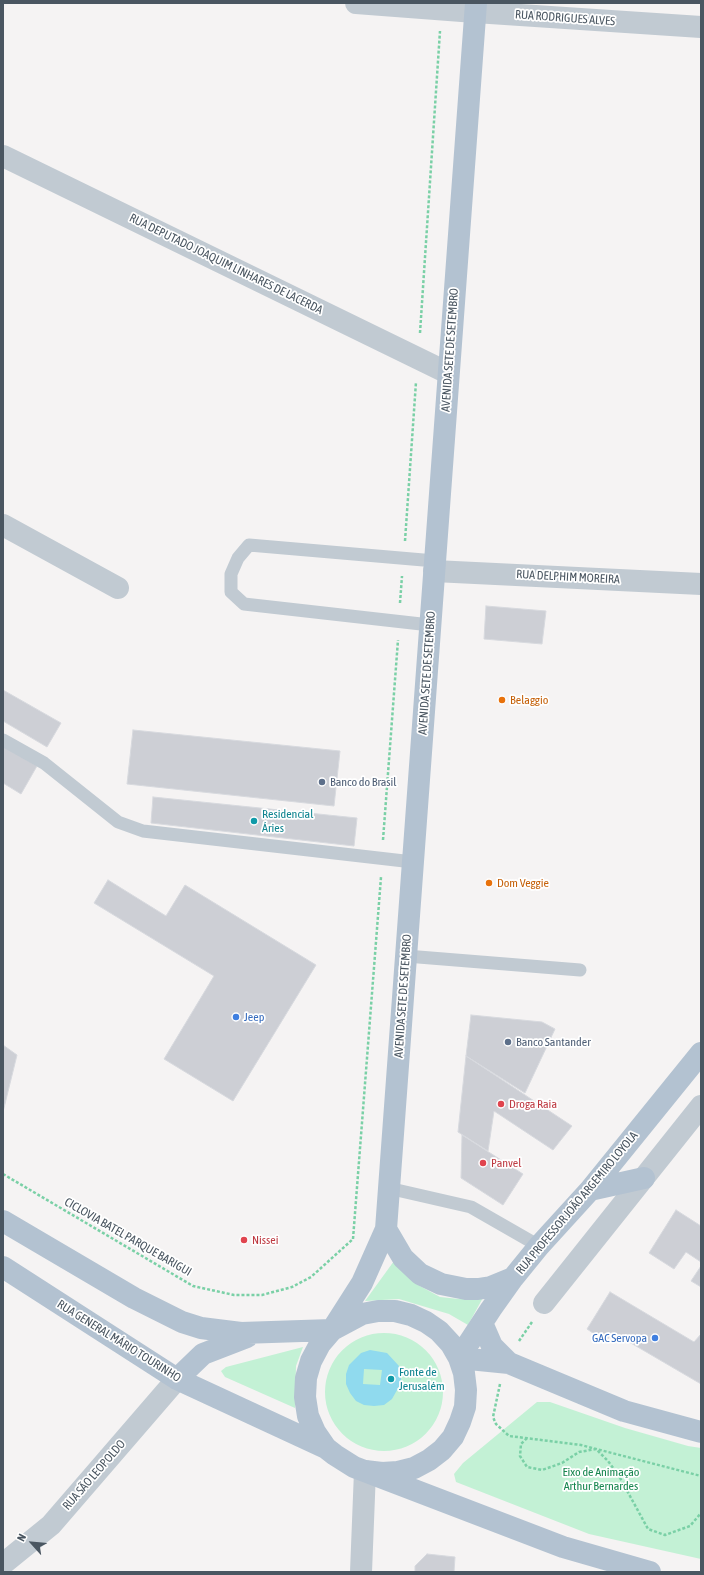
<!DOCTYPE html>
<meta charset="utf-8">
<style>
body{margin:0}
#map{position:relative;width:704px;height:1575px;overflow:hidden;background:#f5f3f3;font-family:"Asap Condensed",sans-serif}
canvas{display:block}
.frame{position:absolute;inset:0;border:4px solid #4a5661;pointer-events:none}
.north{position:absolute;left:12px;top:1523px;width:40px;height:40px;-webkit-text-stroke:3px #fff;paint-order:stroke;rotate:297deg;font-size:11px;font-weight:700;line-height:16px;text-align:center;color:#4a5661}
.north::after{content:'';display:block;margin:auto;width:14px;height:18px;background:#4a5661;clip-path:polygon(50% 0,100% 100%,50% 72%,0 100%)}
</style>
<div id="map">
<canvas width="704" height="1575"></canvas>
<div class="frame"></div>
<div class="north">N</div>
</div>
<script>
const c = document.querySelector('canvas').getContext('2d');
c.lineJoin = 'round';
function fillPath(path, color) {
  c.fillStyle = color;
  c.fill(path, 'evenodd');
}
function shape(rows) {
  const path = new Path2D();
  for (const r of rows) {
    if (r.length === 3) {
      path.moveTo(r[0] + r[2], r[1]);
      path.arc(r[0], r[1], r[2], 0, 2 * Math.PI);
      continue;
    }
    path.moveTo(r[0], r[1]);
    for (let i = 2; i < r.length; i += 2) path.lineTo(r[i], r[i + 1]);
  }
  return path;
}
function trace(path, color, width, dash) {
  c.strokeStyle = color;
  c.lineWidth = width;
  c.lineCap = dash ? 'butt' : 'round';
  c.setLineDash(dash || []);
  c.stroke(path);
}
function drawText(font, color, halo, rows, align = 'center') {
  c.font = font + ' "Asap Condensed",sans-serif';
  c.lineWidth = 3.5;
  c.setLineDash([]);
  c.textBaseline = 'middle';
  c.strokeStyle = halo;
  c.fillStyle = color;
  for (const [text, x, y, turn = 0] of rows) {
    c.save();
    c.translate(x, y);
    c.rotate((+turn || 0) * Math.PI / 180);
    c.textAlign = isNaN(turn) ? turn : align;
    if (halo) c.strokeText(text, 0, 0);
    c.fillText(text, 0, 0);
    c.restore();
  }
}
const green = shape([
 [394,1261,420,1286,440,1297,459,1299,485,1294,468,1325,449,1314,399,1299,365,1301],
 [384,1392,59],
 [303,1347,296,1366,295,1408,225,1377,221,1371,226,1367],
 [537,1402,550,1402,625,1428,688,1446,701,1448,701,1559,589,1534,456,1482,454,1474,463,1463]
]);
const water = shape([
 [370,1350,387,1353,399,1366,401,1374,401,1383,392,1399,384,1405,374,1406,364,1405,356,1401,350,1393,346,1384,346,1374,349,1365,361,1353],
 [364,1369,382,1370,380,1385,363,1384]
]);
const building = shape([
 [486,606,546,611,542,644,484,639,486,606],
 [3,690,61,723,47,747,3,721,3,690],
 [133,730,340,751,334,806,127,784,133,730],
 [3,746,37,766,21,794,3,783,3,746],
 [153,797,357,818,354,846,151,823,153,797],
 [108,880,166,916,185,885,316,965,233,1101,164,1059,214,976,94,903,108,880],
 [471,1015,542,1022,555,1029,525,1093,466,1056,471,1015],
 [3,1045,17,1055,3,1112,3,1045],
 [466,1056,572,1126,553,1150,494,1111,488,1151,458,1132,466,1056],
 [462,1135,523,1174,503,1205,461,1178,462,1135],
 [676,1210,701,1226,701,1262,686,1252,674,1269,649,1253,676,1210],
 [701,1266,701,1287,691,1281,701,1266],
 [610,1292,694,1342,701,1334,701,1384,612,1332,606,1342,587,1329,610,1292],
 [427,1554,455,1557,454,1572,415,1572,415,1566,427,1554]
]);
const path = shape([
 [420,333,440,31],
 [405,541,416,382],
 [400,603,402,576],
 [383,840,398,640],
 [3,1174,193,1286,234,1295,262,1295,292,1287,311,1277,353,1239],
 [353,1239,381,877],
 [519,1341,532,1322],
 [500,1384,493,1417,496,1424,509,1436,581,1445,701,1476],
 [527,1438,521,1444,520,1456,527,1467,542,1470,562,1463,579,1452,596,1449,608,1461,619,1476,648,1529,665,1535,690,1526,701,1513]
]);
const service = shape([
 [430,625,244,604,231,592,231,574,238,558,249,545,435,561],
 [3,740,44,763,118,822,143,831,413,862],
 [406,956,580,970],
 [388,1188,471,1207,539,1246]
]);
const minor = shape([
 [475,12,701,27],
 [3,156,448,373],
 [3,525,118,588],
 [434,571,701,584],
 [544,1303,701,1106],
 [361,1572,365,1471]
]);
const tertiary = shape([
 [356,3,475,12],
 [3,1564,51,1525,177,1379]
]);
const primary = shape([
 [590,1190,644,1178],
 [3,1221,134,1298,182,1322,201,1328,241,1333,332,1330],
 [386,1229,403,1258,420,1274,441,1284,466,1289,478,1289,491,1287,513,1278],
 [3,1267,177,1379,326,1448],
 [482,1323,492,1346,509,1363],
 [332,1330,362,1283,386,1229,476,3],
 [459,1358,491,1309,513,1278,539,1246,590,1190,701,1053],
 [459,1358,509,1363,624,1411,701,1432],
 [177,1379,203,1354,247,1337],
 [365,1471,382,1473,398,1472,414,1468,429,1460,442,1450,453,1437,460,1422,465,1407,466,1390,464,1373,459,1358,451,1344,439,1331,426,1322,411,1315,395,1311,378,1311,362,1314,332,1330,320,1344,311,1361,306,1378,305,1397,308,1416,315,1432,326,1448,335,1455,354,1467,563,1547,650,1572]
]);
const markers = [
 [502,700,4,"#e8710a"],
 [322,782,4,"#5c6f8a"],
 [254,821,4,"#0f9aa8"],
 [489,883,4,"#e8710a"],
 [236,1017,4,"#3f7fe0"],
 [508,1042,4,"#5c6f8a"],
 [501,1104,4,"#e0444e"],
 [483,1163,4,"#e0444e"],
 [244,1240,4,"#e0444e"],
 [655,1338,4,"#3f7fe0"],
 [391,1379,4,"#0f9aa8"]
];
const streetNames = [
 ["RUA RODRIGUES ALVES",565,18,4],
 ["RUA DEPUTADO JOAQUIM LINHARES DE LACERDA",226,264,26],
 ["AVENIDA SETE DE SETEMBRO",450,350,-86],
 ["RUA DELPHIM MOREIRA",568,577,3],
 ["AVENIDA SETE DE SETEMBRO",427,673,-86],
 ["AVENIDA SETE DE SETEMBRO",403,996,-86],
 ["RUA PROFESSOR JOÃO ARGEMIRO LOYOLA",577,1203,-50],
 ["CICLOVIA BATEL PARQUE BARIGUI",128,1237,30],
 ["RUA GENERAL MÁRIO TOURINHO",119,1341,32],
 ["RUA SÃO LEOPOLDO",94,1475,-49]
];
const foodNames = [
 ["Belaggio",510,700],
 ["Dom Veggie",497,883]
];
const serviceNames = [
 ["Banco do Brasil",330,782],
 ["Banco Santander",516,1042]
];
const cultureNames = [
 ["Residencial",262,814],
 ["Áries",262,828],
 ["Fonte de",399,1372],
 ["Jerusalém",399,1386]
];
const shopNames = [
 ["Jeep",244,1017],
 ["GAC Servopa",647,1338,"right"]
];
const healthNames = [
 ["Droga Raia",509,1104],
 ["Panvel",491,1163],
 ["Nissei",252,1240]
];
const parkNames = [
 ["Eixo de Animação",601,1472],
 ["Arthur Bernardes",601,1486]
];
fillPath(green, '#c3f1d5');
fillPath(water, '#90daee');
fillPath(building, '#cdcfd5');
trace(building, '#d7d9de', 1);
trace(path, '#7ad0a6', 2.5, [3, 2]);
trace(service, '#c1cad2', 13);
trace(minor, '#c1cad2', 22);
trace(tertiary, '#c1cad2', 22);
trace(primary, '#b3c2d1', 22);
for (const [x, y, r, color] of markers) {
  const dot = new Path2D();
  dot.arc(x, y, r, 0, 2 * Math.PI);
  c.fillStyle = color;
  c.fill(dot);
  trace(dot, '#fff', 1.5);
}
drawText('12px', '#4a5661', '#fff', streetNames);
drawText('12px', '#c56008', '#fff', foodNames, 'left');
drawText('12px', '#4e5e75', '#fff', serviceNames, 'left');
drawText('12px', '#0d838f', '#fff', cultureNames, 'left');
drawText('12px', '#366cbe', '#fff', shopNames, 'left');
drawText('12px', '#be3a42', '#fff', healthNames, 'left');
drawText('12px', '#17864f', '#fff', parkNames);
</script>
